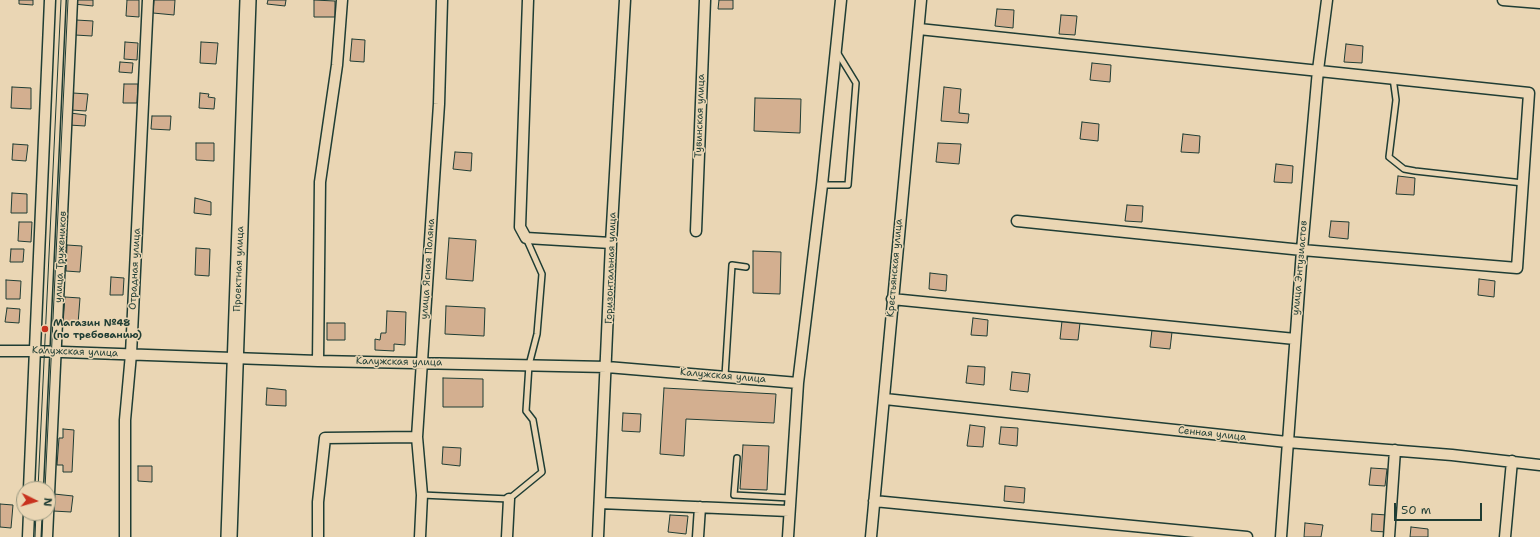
<!DOCTYPE html>
<meta charset="utf-8">
<style>
body{margin:0}
#map{position:relative;width:1540px;height:537px;overflow:hidden;background:#ead6b4;font-family:"Shantell Sans",sans-serif}
canvas{display:block}
.north{position:absolute;left:16px;top:481px;width:40px;height:40px;box-sizing:border-box;background:#ead6b4;border:1px solid #999981;border-radius:50%;rotate:95deg;font-size:11px;font-weight:700;line-height:16px;text-align:center;color:#1f3d34}
.north::after{content:'';display:block;margin:auto;width:14px;height:18px;background:#c8321e;clip-path:polygon(50% 0,100% 100%,50% 72%,0 100%)}
.scale{position:absolute;left:1394px;top:503px;width:88px;height:18px;box-sizing:border-box;border:2px solid #1f3d34;border-top:0;padding-left:5px;font-size:12px;line-height:14px;white-space:nowrap;color:#1f3d34;-webkit-text-stroke:3px #ead6b4;paint-order:stroke}
</style>
<div id="map">
<canvas width="1540" height="537"></canvas>
<div class="north">N</div>
<div class="scale">50 m</div>
</div>
<script>
const c = document.querySelector('canvas').getContext('2d');
c.lineJoin = 'round';
function fillPath(path, color) {
  c.fillStyle = color;
  c.fill(path, 'evenodd');
}
function shape(rows) {
  const path = new Path2D();
  for (const r of rows) {
    path.moveTo(r[0], r[1]);
    for (let i = 2; i < r.length; i += 2) path.lineTo(r[i], r[i + 1]);
  }
  return path;
}
function trace(path, color, width, dash) {
  c.strokeStyle = color;
  c.lineWidth = width;
  c.lineCap = dash ? 'butt' : 'round';
  c.setLineDash(dash || []);
  c.stroke(path);
}
function drawText(font, color, halo, rows, align = 'center') {
  c.font = font + ' "Shantell Sans",sans-serif';
  c.lineWidth = 3;
  c.setLineDash([]);
  c.textBaseline = 'middle';
  c.strokeStyle = halo;
  c.fillStyle = color;
  for (const [text, x, y, turn = 0] of rows) {
    c.save();
    c.translate(x, y);
    c.rotate((+turn || 0) * Math.PI / 180);
    c.textAlign = isNaN(turn) ? turn : align;
    if (halo) c.strokeText(text, 0, 0);
    c.fillText(text, 0, 0);
    c.restore();
  }
}
const building = shape([
 [19,0,33,0,33,5,19,4,19,0],
 [75,0,93,0,93,6,74,4,75,0],
 [127,0,139,0,139,17,126,16,127,0],
 [154,0,175,0,174,15,153,13,154,0],
 [268,0,286,0,285,6,267,4,268,0],
 [314,0,335,1,335,17,314,17,314,0],
 [719,0,733,0,733,9,718,9,719,0],
 [997,9,1014,10,1013,28,995,26,997,9],
 [1061,15,1077,16,1075,35,1059,34,1061,15],
 [76,20,93,21,92,36,75,35,76,20],
 [352,39,365,40,364,62,350,61,352,39],
 [125,42,138,43,137,60,124,59,125,42],
 [201,42,218,43,216,64,200,63,201,42],
 [1346,44,1363,46,1362,63,1344,62,1346,44],
 [120,62,133,63,132,73,119,72,120,62],
 [1092,63,1111,65,1110,82,1090,80,1092,63],
 [124,84,138,84,137,103,123,103,124,84],
 [12,87,31,88,31,109,11,108,12,87],
 [944,87,961,89,959,113,969,114,968,123,941,121,944,87],
 [73,93,88,94,86,111,71,110,73,93],
 [200,93,209,94,208,97,215,98,214,109,199,108,200,93],
 [755,98,801,99,800,133,754,131,755,98],
 [70,113,86,115,85,126,69,125,70,113],
 [152,116,171,116,170,130,151,129,152,116],
 [1082,122,1099,124,1098,141,1080,139,1082,122],
 [1183,134,1200,136,1199,153,1181,152,1183,134],
 [196,143,214,143,214,161,196,160,196,143],
 [938,143,961,144,959,164,936,162,938,143],
 [13,144,28,145,26,161,12,160,13,144],
 [455,152,472,153,471,171,453,169,455,152],
 [1276,164,1293,166,1292,183,1274,182,1276,164],
 [1398,176,1415,178,1414,195,1396,194,1398,176],
 [12,193,27,194,27,213,11,213,12,193],
 [195,198,211,202,211,215,194,213,195,198],
 [1127,205,1143,206,1142,222,1125,221,1127,205],
 [1331,221,1349,222,1348,239,1329,237,1331,221],
 [19,222,32,222,31,242,18,241,19,222],
 [449,238,476,240,473,281,446,279,449,238],
 [67,245,82,246,80,272,66,271,67,245],
 [196,248,210,249,209,276,195,275,196,248],
 [11,249,24,249,23,262,10,262,11,249],
 [753,251,781,252,780,294,753,293,753,251],
 [930,273,947,275,946,291,929,289,930,273],
 [111,277,124,278,123,295,110,295,111,277],
 [1479,279,1495,281,1494,297,1478,295,1479,279],
 [6,280,21,281,20,299,6,299,6,280],
 [65,297,80,298,78,324,63,323,65,297],
 [446,306,485,308,484,336,445,334,446,306],
 [7,308,20,309,19,323,5,322,7,308],
 [387,311,406,312,405,345,394,344,394,351,375,350,375,339,380,340,381,333,386,333,387,311],
 [973,318,988,320,987,336,971,335,973,318],
 [1062,321,1080,323,1078,340,1060,339,1062,321],
 [327,323,345,323,345,340,327,340,327,323],
 [1152,330,1172,332,1170,349,1150,347,1152,330],
 [968,366,985,367,984,385,966,383,968,366],
 [1012,372,1030,374,1028,392,1010,390,1012,372],
 [443,378,483,379,483,407,443,407,443,378],
 [267,388,286,390,286,406,266,405,267,388],
 [664,388,776,394,774,423,686,419,684,456,660,454,664,388],
 [623,413,641,414,640,432,622,431,623,413],
 [970,425,985,427,983,447,967,446,970,425],
 [1001,427,1018,428,1017,446,999,444,1001,427],
 [63,429,74,430,72,472,63,472,63,465,57,465,59,438,63,438,63,429],
 [743,445,769,446,767,490,740,489,743,445],
 [443,447,461,448,460,466,442,464,443,447],
 [138,466,152,466,152,482,138,481,138,466],
 [1371,468,1387,469,1385,486,1369,485,1371,468],
 [1005,486,1025,488,1024,503,1004,501,1005,486],
 [54,494,73,496,71,512,53,511,54,494],
 [0,504,13,505,11,528,0,527,0,504],
 [1372,514,1387,515,1386,532,1371,531,1372,514],
 [670,515,688,516,686,534,668,532,670,515],
 [1305,523,1323,525,1321,537,1304,537,1305,523],
 [1411,527,1428,529,1428,537,1410,537,1411,527]
]);
const service = shape([
 [1393,78,1396,100,1389,157,1404,169,1415,171,1523,183],
 [822,185,848,185,856,83,837,52],
 [725,376,732,265,746,267],
 [737,458,734,495,790,498],
 [422,495,509,499,542,472,533,420,526,411,529,365,537,334,542,274,526,238]
]);
const minor = shape([
 [528,0,520,227,526,238,611,243],
 [1503,0,1540,3],
 [919,29,1529,93,1517,268,1302,250,1017,221],
 [696,231,705,0],
 [892,299,1295,339],
 [0,351,34,351,318,361,607,367,798,383],
 [318,361,320,182,337,65,342,0],
 [885,399,1287,442,1452,455,1540,465],
 [29,489,50,0],
 [874,501,1247,537],
 [600,503,789,511],
 [28,537,29,513],
 [47,537,72,0],
 [125,537,125,420,131,354,148,0],
 [318,537,318,502,325,438,417,437],
 [420,537,422,495,417,437,439,104,442,0],
 [507,537,509,499],
 [598,537,611,243,625,0],
 [698,537,700,507],
 [788,537,798,383,822,185,841,0],
 [871,537,921,0],
 [1281,537,1302,250,1318,70,1327,0],
 [1389,537,1395,450],
 [1505,537,1512,461]
]);
const secondary = shape([
 [229,537,248,0]
]);
const tram = shape([
 [38,489,61,0],
 [45,489,68,0],
 [35,537,36,513],
 [42,537,43,513]
]);
const markers = [
 [45,329,4,"#c8321e"]
];
const streetNames = [
 ["Тувинская улица",700,116,-88],
 ["улица Тружеников",61,257,-87],
 ["Горизонтальная улица",611,268,-88],
 ["Крестьянская улица",895,268,-85],
 ["улица Энтузиастов",1300,268,-85],
 ["Отрадная улица",135,269,-87],
 ["Проектная улица",239,269,-88],
 ["улица Ясная Поляна",428,269,-86],
 ["Калужская улица",75,352,2],
 ["Калужская улица",399,362,1],
 ["Калужская улица",723,376,5],
 ["Сенная улица",1212,434,6]
];
const poiNames = [
 ["Магазин №48",53,323],
 ["(по требованию)",53,335]
];
fillPath(building, '#d3af90');
trace(building, '#1f3d34', 1);
trace(service, '#1f3d34', 8);
trace(minor, '#1f3d34', 13);
trace(secondary, '#1f3d34', 18);
trace(service, '#ead6b4', 5);
trace(minor, '#ead6b4', 10);
trace(secondary, '#ead6b4', 15);
trace(tram, '#1f3d34', 1);
for (const [x, y, r, color] of markers) {
  const dot = new Path2D();
  dot.arc(x, y, r, 0, 2 * Math.PI);
  c.fillStyle = color;
  c.fill(dot);
  trace(dot, '#ead6b4', 1.5);
}
drawText('10px', '#1f3d34', '#ead6b4', streetNames);
drawText('bold 10px', '#1f3d34', '#ead6b4', poiNames, 'left');
</script>
